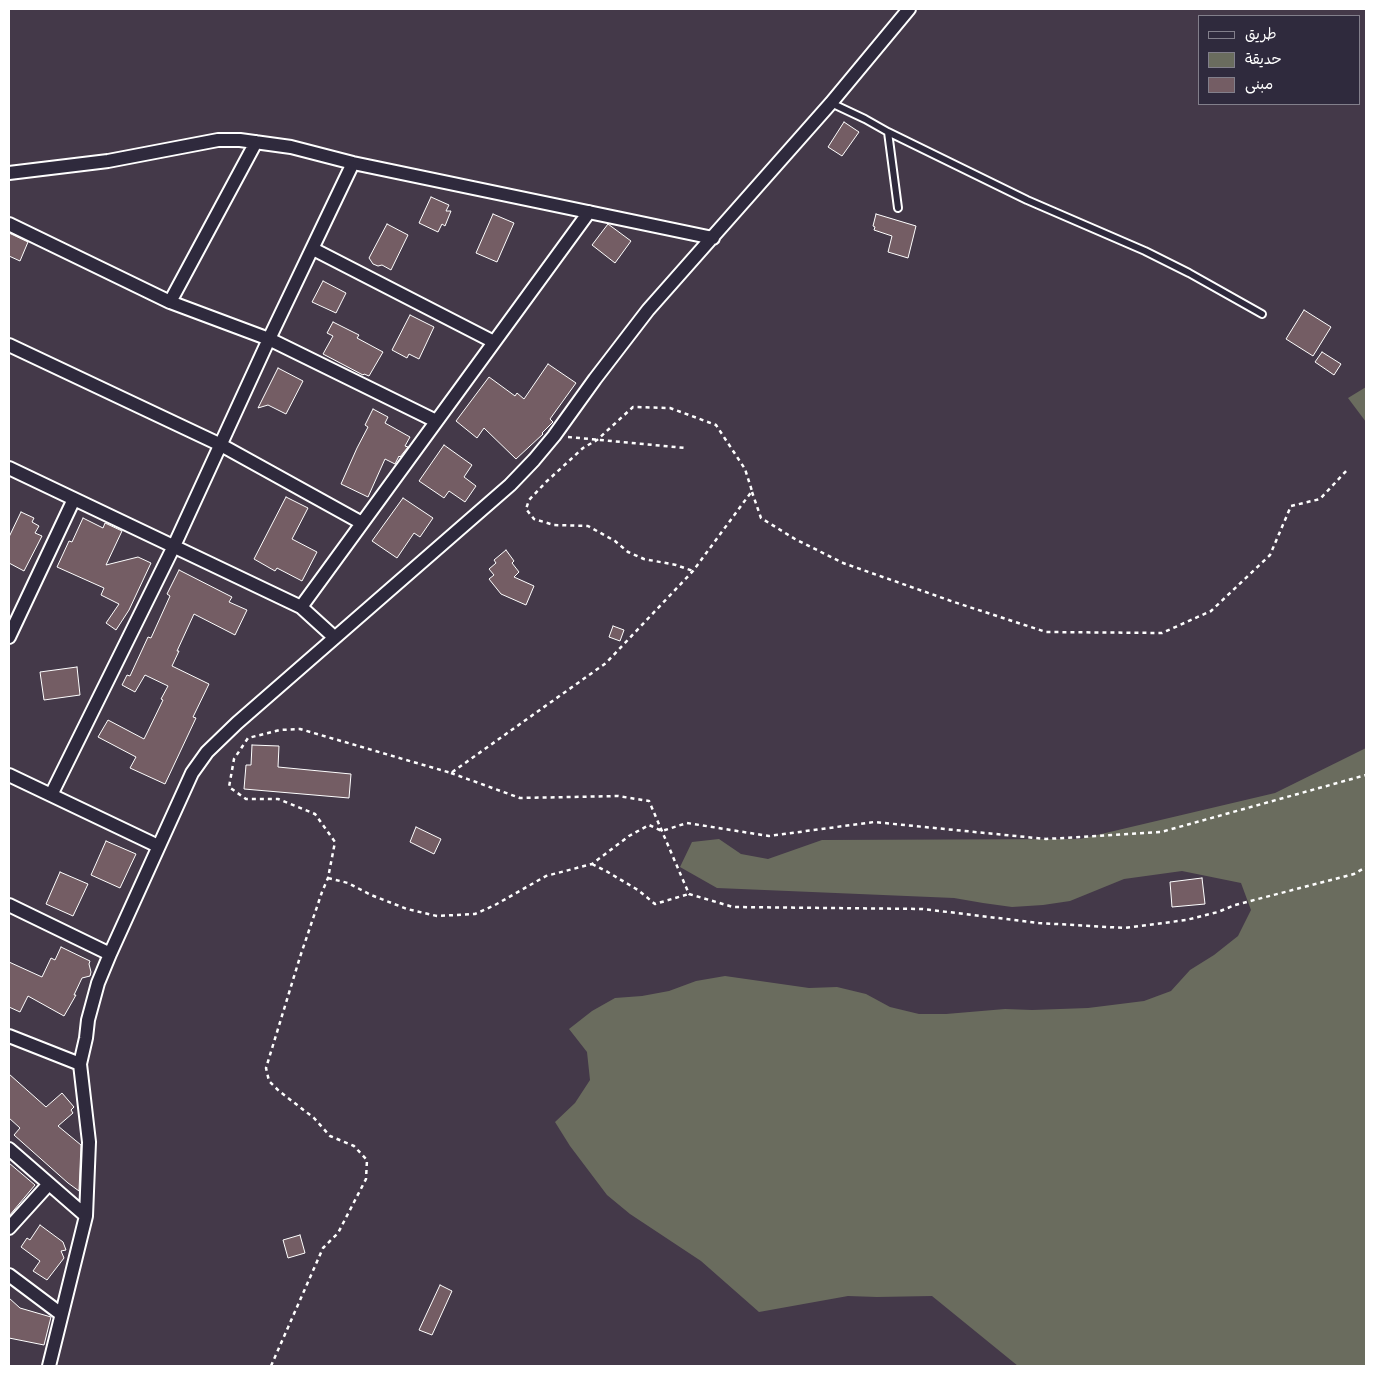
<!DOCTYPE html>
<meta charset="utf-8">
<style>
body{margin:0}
#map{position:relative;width:1375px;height:1375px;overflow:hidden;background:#443949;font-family:Mynerve,"Playpen Sans Arabic",sans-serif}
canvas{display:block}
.frame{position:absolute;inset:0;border:10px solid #fff;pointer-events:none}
.legend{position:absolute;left:1198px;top:15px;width:162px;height:90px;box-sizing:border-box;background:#2f2a3d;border:1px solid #827f8b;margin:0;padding:6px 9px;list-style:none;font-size:15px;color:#fff}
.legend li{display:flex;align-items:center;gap:10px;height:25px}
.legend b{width:25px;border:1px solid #827f8b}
</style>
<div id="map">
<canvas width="1375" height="1375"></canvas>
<div class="frame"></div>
<ul class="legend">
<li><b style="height:6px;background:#2f2a3d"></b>طريق</li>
<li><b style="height:14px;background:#6a6c5e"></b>حديقة</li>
<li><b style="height:14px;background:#745d64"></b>مبنى</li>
</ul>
</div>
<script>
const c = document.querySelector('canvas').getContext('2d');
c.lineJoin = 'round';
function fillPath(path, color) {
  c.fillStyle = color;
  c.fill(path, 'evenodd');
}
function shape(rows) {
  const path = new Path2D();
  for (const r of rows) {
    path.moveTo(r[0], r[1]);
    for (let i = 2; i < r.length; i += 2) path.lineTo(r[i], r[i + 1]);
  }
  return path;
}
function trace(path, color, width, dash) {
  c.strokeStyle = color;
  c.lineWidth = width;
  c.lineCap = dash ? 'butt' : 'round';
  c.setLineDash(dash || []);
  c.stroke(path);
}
const green = shape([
 [1366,387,1366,422,1348,398],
 [1366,748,1366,1366,1018,1366,932,1296,877,1297,848,1296,759,1312,701,1261,630,1214,607,1195,570,1146,555,1122,575,1103,590,1080,587,1052,569,1029,592,1011,615,998,642,996,669,991,696,981,725,976,809,988,837,987,866,994,890,1007,919,1014,946,1014,1005,1009,1032,1010,1088,1008,1144,1001,1171,991,1190,970,1214,955,1238,936,1251,910,1241,883,1182,871,1124,879,1070,901,1043,905,1012,907,983,903,954,898,717,888,680,867,692,842,719,839,741,854,768,859,822,840,1080,839,1275,793]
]);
const building = shape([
 [844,122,859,132,842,156,828,147,844,122],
 [431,197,449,205,446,211,451,211,445,226,442,224,438,232,419,223,431,197],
 [493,214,514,223,497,262,476,253,493,214],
 [876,214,916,226,908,258,888,252,892,236,874,230,875,227,873,226,876,214],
 [387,224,408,235,391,270,382,265,378,266,373,264,369,258,387,224],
 [608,224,631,241,615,263,592,245,608,224],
 [9,233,28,242,20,261,9,256,9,233],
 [323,281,346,293,336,313,312,302,323,281],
 [1304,310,1331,327,1313,356,1286,339,1304,310],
 [410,315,434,327,419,359,409,354,407,358,392,350,410,315],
 [333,322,359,335,357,338,383,352,369,376,364,374,363,375,323,354,333,336,327,333,333,322],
 [1322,352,1341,364,1334,375,1315,362,1322,352],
 [548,364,576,383,550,419,553,422,542,433,543,434,516,459,484,428,477,438,456,421,489,377,515,396,517,393,524,399,548,364],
 [278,368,303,381,286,414,268,405,258,408,278,368],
 [373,409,388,417,385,423,410,437,405,446,408,447,400,457,399,456,395,464,385,459,368,497,341,484,357,448,368,427,365,425,373,409],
 [444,445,472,465,464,477,476,486,465,502,449,491,444,498,419,481,444,445],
 [286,497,308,508,292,539,317,552,302,581,277,568,275,571,254,559,286,497],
 [403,498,433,518,420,537,414,533,397,558,372,541,403,498],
 [21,512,34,518,32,522,39,526,35,533,42,536,24,571,9,563,9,537,21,512],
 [83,518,103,528,105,523,122,531,106,565,138,557,151,563,129,610,116,630,106,623,119,604,101,595,104,588,57,567,69,541,72,542,83,518],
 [506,550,514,561,512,563,519,572,514,577,534,586,526,605,501,594,489,579,494,575,489,569,496,563,494,560,506,550],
 [179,570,232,597,229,602,247,610,235,635,194,614,177,651,179,651,172,666,209,684,193,717,196,718,165,784,130,768,136,757,98,737,108,720,144,739,147,733,163,700,161,699,168,686,145,675,135,692,122,685,127,675,130,676,148,637,151,638,170,596,167,594,179,570],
 [613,626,624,630,620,641,609,637,613,626],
 [77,667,80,695,44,700,40,672,77,667],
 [252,745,279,746,278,767,351,774,349,798,244,789,246,765,251,765,252,745],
 [416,827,441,839,434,854,410,842,416,827],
 [106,841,136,854,120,888,91,875,106,841],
 [60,872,88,884,73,916,46,904,60,872],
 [1202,878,1205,904,1172,907,1170,882,1202,878],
 [61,947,90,961,89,964,91,972,90,976,82,978,74,995,76,995,64,1016,28,996,20,1012,9,1007,9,962,42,977,51,958,55,960,61,947],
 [9,1074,46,1107,62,1093,74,1107,71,1110,73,1113,58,1126,81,1145,79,1191,68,1183,14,1135,20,1128,9,1118,9,1074],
 [9,1163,35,1185,9,1216,9,1163],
 [40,1225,63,1242,66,1250,61,1251,64,1258,47,1280,33,1271,40,1261,21,1247,27,1238,30,1240,40,1225],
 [300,1235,305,1253,288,1258,283,1240,300,1235],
 [440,1285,452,1291,432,1335,419,1330,440,1285],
 [9,1298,20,1308,51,1317,44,1345,9,1338,9,1298]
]);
const path = shape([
 [568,437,686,448],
 [752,492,761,518,795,539,843,563,954,602,1046,632,1162,633,1211,611,1270,555,1291,506,1320,499,1348,469],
 [451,773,520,798,618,796,649,801,689,894,733,907,923,909,1039,923,1125,928,1186,920,1218,912,1235,905,1354,874,1366,867],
 [592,864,606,871,638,890,655,904,689,894],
 [328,878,348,883,371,895,407,909,437,916,475,914,495,905,546,876,592,864,629,836,649,825,662,831,687,823,769,836,874,822,1046,839,1161,832,1366,775],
 [271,1366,323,1248,338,1233,366,1179,367,1160,354,1146,330,1136,314,1118,279,1091,269,1081,266,1068,300,957,322,892,328,878,335,842,315,814,278,799,246,799,229,787,234,759,248,738,280,730,300,729,451,773,606,663,693,571,752,491,745,469,716,425,670,408,633,407,597,440,583,448,546,482,529,500,526,509,534,519,554,525,588,526,615,541,628,552,644,559,676,565,693,571]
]);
const service = shape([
 [831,103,865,119,888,132,898,208],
 [888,132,1027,200,1145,251,1189,273,1262,314]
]);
const minor = shape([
 [256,142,170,302,269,339,436,421],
 [9,173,108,161,218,140,240,140,291,147,353,163,713,238],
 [9,224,170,302],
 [313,249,494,342],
 [9,345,221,445,362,523],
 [9,468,301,607,334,637],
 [301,607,589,212],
 [9,637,74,499],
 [9,775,158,846],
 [51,795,174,546,269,339,353,163],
 [9,905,110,954],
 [9,1036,80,1064],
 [9,1149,86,1216],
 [9,1228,48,1185],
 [9,1275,61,1314],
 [49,1366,86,1216,89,1142,80,1064,86,1038,88,1020,98,983,110,954,192,773,207,752,237,723,510,485,534,460,554,436,595,379,648,310,831,103,909,9]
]);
fillPath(green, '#6a6c5e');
fillPath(building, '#745d64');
trace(building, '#fff', 1);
trace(service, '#fff', 10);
trace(minor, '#fff', 16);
trace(path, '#fff', 2.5, [4, 4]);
trace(service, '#2f2a3d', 6);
trace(minor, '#2f2a3d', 12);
</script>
